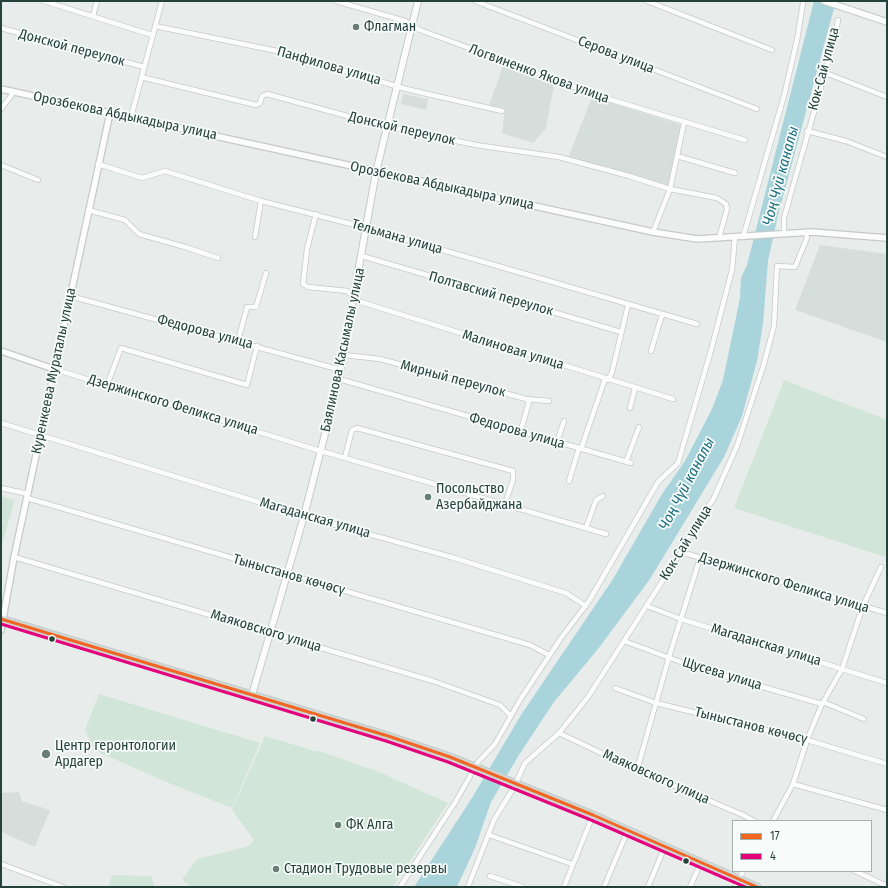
<!DOCTYPE html>
<meta charset="utf-8">
<style>
body{margin:0}
#map{position:relative;width:888px;height:888px;overflow:hidden;background:#e8edeb;font-family:"Fira Sans Condensed",sans-serif}
canvas{display:block}
.frame{position:absolute;inset:0;border:2px solid #24423a;pointer-events:none}
.legend{position:absolute;left:732px;top:820px;width:140px;height:52px;box-sizing:border-box;background:#f7fbf9;border:1px solid #a3b1ad;margin:0;padding:5px 7px;list-style:none;font-size:12px;color:#24423a}
.legend li{display:flex;align-items:center;gap:8px;height:20px}
.legend b{width:20px;border:1px solid #a3b1ad}
</style>
<div id="map">
<canvas width="888" height="888"></canvas>
<div class="frame"></div>
<ul class="legend">
<li><b style="height:5px;background:#f26522"></b>17</li>
<li><b style="height:5px;background:#e5007d"></b>4</li>
</ul>
</div>
<script>
const c = document.querySelector('canvas').getContext('2d');
c.lineJoin = 'round';
function fillPath(path, color) {
  c.fillStyle = color;
  c.fill(path, 'evenodd');
}
function shape(rows) {
  const path = new Path2D();
  for (const r of rows) {
    path.moveTo(r[0], r[1]);
    for (let i = 2; i < r.length; i += 2) path.lineTo(r[i], r[i + 1]);
  }
  return path;
}
function trace(path, color, width, dash) {
  c.strokeStyle = color;
  c.lineWidth = width;
  c.lineCap = dash ? 'butt' : 'round';
  c.setLineDash(dash || []);
  c.stroke(path);
}
function drawText(font, color, halo, rows, align = 'center') {
  c.font = font + ' "Fira Sans Condensed",sans-serif';
  c.lineWidth = 3.5;
  c.setLineDash([]);
  c.textBaseline = 'middle';
  c.strokeStyle = halo;
  c.fillStyle = color;
  for (const [text, x, y, turn = 0] of rows) {
    c.save();
    c.translate(x, y);
    c.rotate((+turn || 0) * Math.PI / 180);
    c.textAlign = isNaN(turn) ? turn : align;
    if (halo) c.strokeText(text, 0, 0);
    c.fillText(text, 0, 0);
    c.restore();
  }
}
const built = shape([
 [503,66,554,85,546,128,533,143,502,133,505,108,489,105],
 [403,94,428,99,426,110,401,104],
 [592,97,682,125,668,188,568,158],
 [820,245,887,254,887,342,795,310],
 [19,792,22,801,50,810,35,847,1,832,1,793]
]);
const green = shape([
 [784,380,887,420,887,551,885,557,734,508],
 [1,496,15,500,2,544,1,544],
 [99,694,260,743,232,808,159,779,94,750,85,730],
 [265,736,315,751,319,751,379,772,448,803,393,887,192,887,182,880,197,859,249,846,254,840,232,810],
 [112,875,152,876,154,886,109,887]
]);
const water = shape([
 [814,1,836,1,778,215,768,261,763,324,757,361,742,416,724,457,650,579,598,649,554,702,519,755,491,802,475,848,457,887,414,887,472,798,521,715,613,579,662,494,685,461,712,409,723,380,740,298,741,278,747,265]
]);
const minor = shape([
 [44,1,152,35],
 [336,1,405,21,420,30,602,97,745,140],
 [475,1,757,109],
 [647,1,772,50],
 [93,16,97,1],
 [155,26,277,51,406,89,502,111],
 [1,28,144,67],
 [823,72,887,97],
 [141,77,256,105,260,103,262,96,267,94,380,125,476,145,559,157,629,176,670,189,717,198,726,204,727,209,719,238],
 [1,109,14,92],
 [131,117,162,1],
 [807,131,846,141,887,157],
 [677,156,735,173],
 [98,164,142,178,165,171,261,201,367,228,697,324],
 [1,165,38,180],
 [88,210,125,220,139,234,185,247,218,258],
 [316,214,307,249,303,284,308,287,347,291,361,302,673,399],
 [653,232,670,189,684,123],
 [784,233,784,218,834,41,838,20],
 [255,237,261,201],
 [743,237,784,96,797,40,803,3],
 [362,256,621,332],
 [70,296,341,370],
 [238,341,247,307,256,307,266,273],
 [651,351,662,315],
 [344,355,380,359,526,399,529,402,520,433],
 [54,369,314,449,606,534],
 [339,379,631,463],
 [608,380,612,372,628,305],
 [107,385,121,348,247,385,257,346],
 [526,399,549,401],
 [630,408,635,388],
 [1,423,304,516,451,557,566,593,586,606],
 [557,442,564,421],
 [581,449,605,379],
 [345,457,352,430,357,428,513,471,513,480,505,504],
 [626,462,639,427],
 [569,481,579,448],
 [1,488,28,494],
 [27,498,530,645,549,655],
 [586,528,596,500,603,496],
 [681,552,887,613],
 [14,557,433,681,500,705,511,716],
 [647,606,681,619,887,683],
 [624,641,697,668,822,704],
 [615,688,656,703,807,740,887,764],
 [823,702,864,719],
 [559,733,637,770,743,815,754,821],
 [637,770,669,657,700,558],
 [793,784,887,810],
 [773,821,793,784,807,740,822,704,842,669,863,606,881,567],
 [489,835,572,864],
 [1,864,63,887],
 [855,871,887,886],
 [490,876,523,887],
 [400,887,456,801,478,762,495,744,520,700,561,638,589,601,658,482,678,463,710,354,732,270,735,237],
 [468,887,494,820,514,787,525,763,559,733,588,697,681,552,697,521,713,500,737,446,763,367,774,326,777,266,795,267,807,238,806,232],
 [564,887,593,815],
 [604,887,628,830],
 [648,887,665,846],
 [690,887,701,862],
 [735,887,743,871]
]);
const tertiary = shape([
 [1,89,653,232,697,239,812,232,887,238],
 [1,351,54,369],
 [1,630,14,557,110,113]
]);
const secondary = shape([
 [824,1,887,22],
 [252,695,304,516,338,383,376,172,418,1]
]);
const primary = shape([
 [1,619,388,736,450,757,593,815,757,887]
]);
const bus1 = shape([
 [1,619,388,736,450,757,593,815,757,887]
]);
const bus2 = shape([
 [1,624,386,741,448,762,591,820,745,887]
]);
const markers = [
 [356,27,4,"#697e78"],
 [428,497,4,"#697e78"],
 [52,639,3.5,"#24423a"],
 [313,719,3.5,"#24423a"],
 [46,754,5,"#697e78"],
 [338,825,4,"#697e78"],
 [686,861,3.5,"#24423a"],
 [276,869,4,"#697e78"]
];
const poiNames = [
 ["Флагман",364,27],
 ["Посольство",436,489],
 ["Азербайджана",436,505],
 ["Центр геронтологии",55,746],
 ["Ардагер",55,762],
 ["ФК Алга",346,825],
 ["Стадион Трудовые резервы",284,869]
];
const streetNames = [
 ["Донской переулок",72,48,15],
 ["Серова улица",616,55,21],
 ["Панфилова улица",329,66,16],
 ["Кок-Сай улица",824,69,-75],
 ["Логвиненко Якова улица",539,74,20],
 ["Орозбекова Абдыкадыра улица",125,116,12],
 ["Донской переулок",402,129,13],
 ["Орозбекова Абдыкадыра улица",442,186,12],
 ["Тельмана улица",397,237,16],
 ["Полтавский переулок",491,294,16],
 ["Федорова улица",205,332,15],
 ["Баялинова Касымалы улица",343,350,-78],
 ["Малиновая улица",513,350,17],
 ["Куренкеева Мураталы улица",54,371,-78],
 ["Мирный переулок",453,379,15],
 ["Дзержинского Феликса улица",173,405,17],
 ["Федорова улица",517,431,16],
 ["Магаданская улица",315,518,16],
 ["Кок-Сай улица",686,543,-58],
 ["Тыныстанов көчөсү",289,575,16],
 ["Дзержинского Феликса улица",784,583,17],
 ["Маяковского улица",266,631,17],
 ["Магаданская улица",766,645,17],
 ["Щусева улица",722,674,17],
 ["Тыныстанов көчөсү",751,726,14],
 ["Маяковского улица",656,777,24]
];
const waterNames = [
 ["Чоң Чүй каналы",781,176,-75],
 ["Чоң Чүй каналы",687,484,-62]
];
fillPath(built, '#d6dedb');
fillPath(green, '#d1e6d8');
fillPath(water, '#a9d4db');
trace(minor, '#c5cac8', 6);
trace(tertiary, '#c5cac8', 8);
trace(secondary, '#c3cbc8', 8);
trace(primary, '#c3ccc9', 9);
trace(minor, '#fcfcfc', 4.5);
trace(tertiary, '#fcfcfc', 5.5);
trace(secondary, '#fcfcfc', 6);
trace(primary, '#cfd7d5', 7);
trace(bus1, '#f26522', 3);
trace(bus2, '#e5007d', 3);
for (const [x, y, r, color] of markers) {
  const dot = new Path2D();
  dot.arc(x, y, r, 0, 2 * Math.PI);
  c.fillStyle = color;
  c.fill(dot);
  trace(dot, '#f7fbf9', 1.5);
}
drawText('14px', '#24423a', '#f7fbf9', poiNames, 'left');
drawText('14px', '#24423a', '#f7fbf9', streetNames);
drawText('italic 15px', '#1c6f80', '#f7fbf9', waterNames);
</script>
